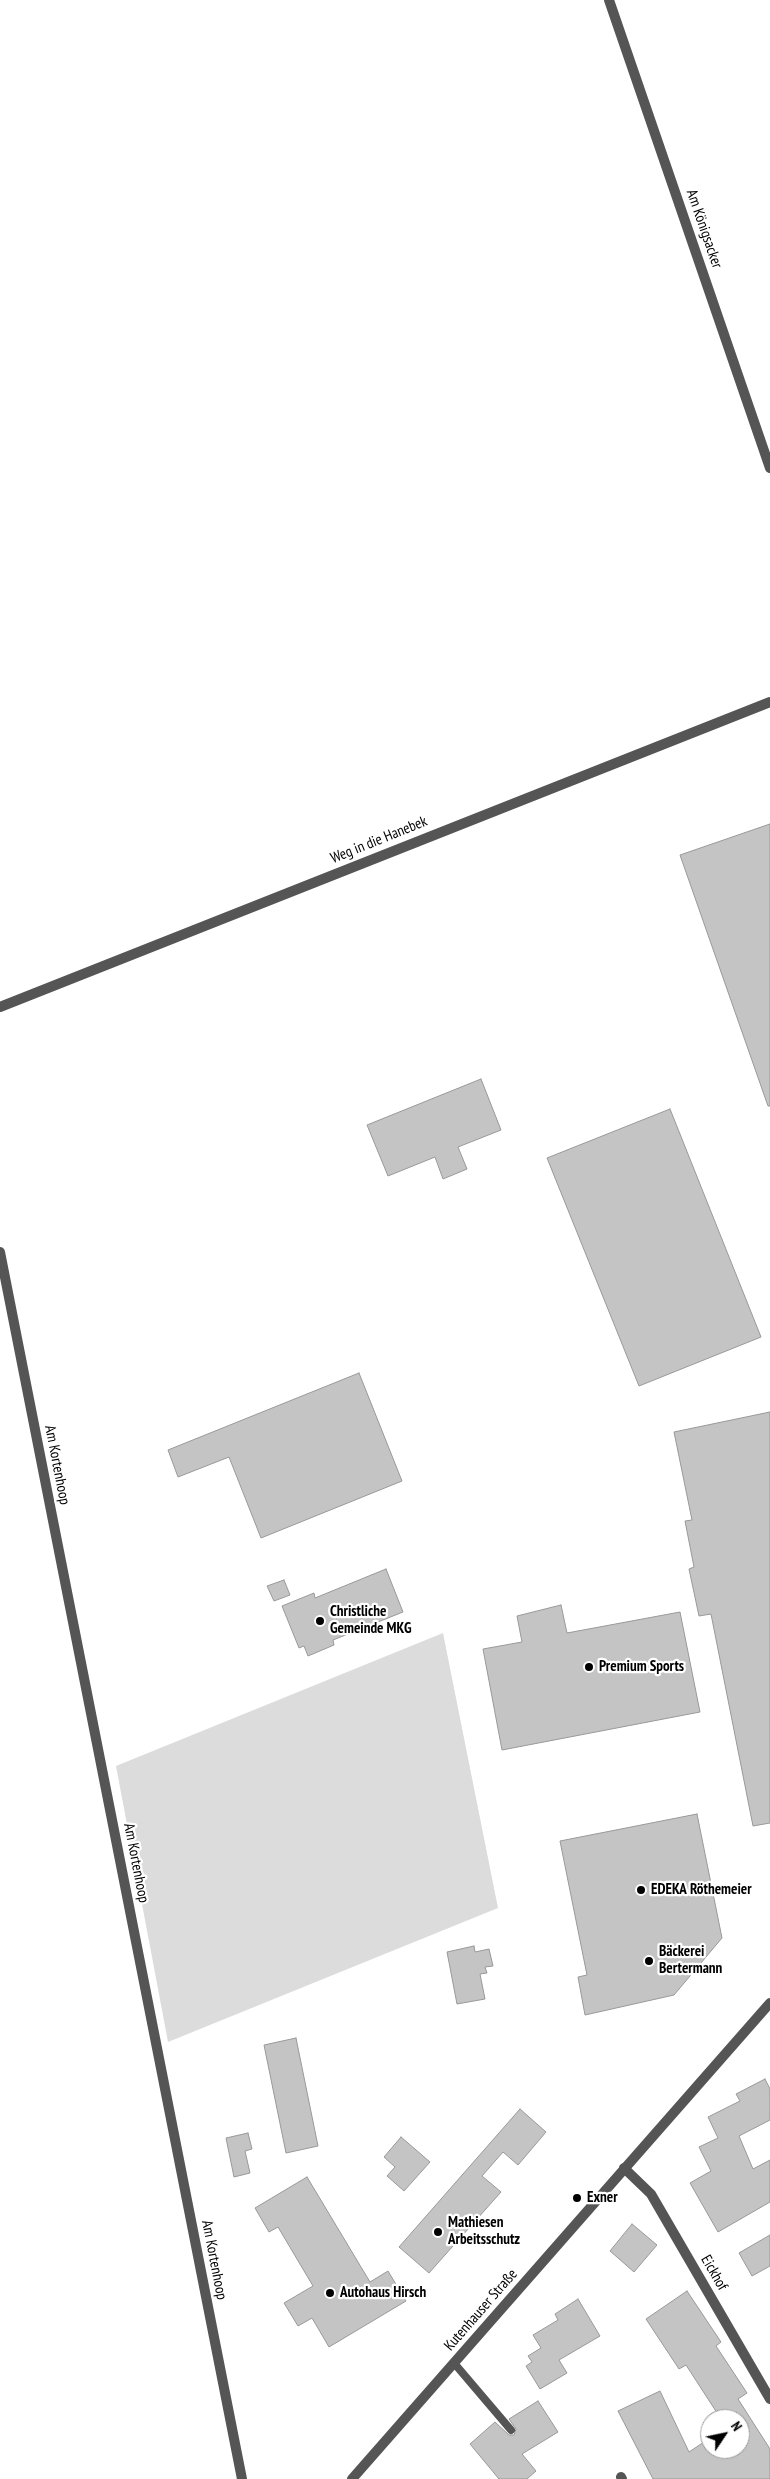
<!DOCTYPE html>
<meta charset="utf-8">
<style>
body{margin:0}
#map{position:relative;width:770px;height:2479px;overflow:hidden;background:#fff;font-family:"PT Sans Narrow",sans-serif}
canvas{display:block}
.north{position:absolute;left:700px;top:2409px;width:50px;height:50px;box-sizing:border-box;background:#fff;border:1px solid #999;border-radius:50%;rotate:56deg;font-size:14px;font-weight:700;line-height:20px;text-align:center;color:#000}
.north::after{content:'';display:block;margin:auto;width:18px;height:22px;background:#000;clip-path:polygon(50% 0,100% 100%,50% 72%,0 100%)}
</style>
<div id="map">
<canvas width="770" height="2479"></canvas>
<div class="north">N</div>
</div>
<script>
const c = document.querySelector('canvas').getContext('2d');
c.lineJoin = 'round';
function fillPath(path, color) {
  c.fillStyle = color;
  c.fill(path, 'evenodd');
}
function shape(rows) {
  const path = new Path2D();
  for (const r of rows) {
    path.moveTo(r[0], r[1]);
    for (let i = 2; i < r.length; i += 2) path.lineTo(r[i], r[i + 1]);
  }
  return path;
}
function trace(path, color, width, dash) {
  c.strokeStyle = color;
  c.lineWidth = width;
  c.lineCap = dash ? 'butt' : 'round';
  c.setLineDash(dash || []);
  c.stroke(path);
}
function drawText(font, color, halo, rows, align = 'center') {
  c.font = font + ' "PT Sans Narrow",sans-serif';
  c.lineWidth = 4.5;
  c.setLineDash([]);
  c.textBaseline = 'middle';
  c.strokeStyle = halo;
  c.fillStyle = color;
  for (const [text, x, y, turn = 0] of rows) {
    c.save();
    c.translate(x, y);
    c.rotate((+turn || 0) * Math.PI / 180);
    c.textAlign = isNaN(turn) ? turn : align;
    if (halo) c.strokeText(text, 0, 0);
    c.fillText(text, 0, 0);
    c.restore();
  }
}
const green = shape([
 [443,1633,498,1908,168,2042,116,1766]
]);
const building = shape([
 [770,824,770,1106,768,1106,680,855,770,824],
 [481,1079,501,1130,458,1147,467,1169,443,1179,435,1157,388,1176,367,1125,481,1079],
 [670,1109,761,1337,639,1386,547,1158,670,1109],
 [359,1373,402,1481,261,1538,229,1457,178,1477,168,1450,359,1373],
 [770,1412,770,1823,753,1826,711,1614,699,1616,689,1569,694,1567,685,1521,692,1520,674,1432,770,1412],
 [386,1569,403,1612,333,1640,334,1645,308,1656,304,1646,299,1648,282,1606,314,1593,315,1598,386,1569],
 [284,1580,290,1595,274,1601,267,1586,284,1580],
 [561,1605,567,1633,680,1612,700,1712,502,1750,483,1649,522,1642,517,1616,561,1605],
 [697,1814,722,1938,674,1995,585,2015,578,1977,587,1975,560,1841,697,1814],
 [474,1946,475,1952,489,1949,493,1966,485,1967,487,1973,480,1974,485,1999,457,2004,447,1952,474,1946],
 [296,2038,318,2146,286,2153,264,2045,296,2038],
 [765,2079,770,2089,770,2120,739,2136,753,2169,770,2160,770,2202,718,2232,690,2183,711,2171,699,2147,718,2138,708,2117,740,2101,736,2094,765,2079],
 [520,2109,546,2132,518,2165,503,2152,482,2176,501,2192,429,2273,399,2247,520,2109],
 [248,2133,252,2149,245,2151,250,2173,234,2177,226,2138,248,2133],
 [401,2137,430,2162,404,2191,387,2176,395,2167,384,2157,401,2137],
 [307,2177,370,2282,388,2271,406,2301,329,2347,312,2318,298,2326,284,2303,313,2286,278,2227,269,2232,255,2208,307,2177],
 [632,2224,657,2245,634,2272,610,2251,632,2224],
 [770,2235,770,2266,752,2276,739,2253,770,2235],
 [687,2291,721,2342,716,2346,747,2393,738,2399,770,2449,770,2479,653,2479,618,2411,660,2391,689,2452,710,2438,710,2449,740,2449,740,2419,721,2419,686,2365,679,2369,646,2319,687,2291],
 [578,2299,600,2336,559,2360,567,2373,540,2389,526,2366,532,2362,528,2356,541,2348,533,2335,558,2320,555,2314,578,2299],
 [538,2401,558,2432,522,2454,536,2471,527,2479,499,2479,470,2444,495,2422,509,2435,514,2435,516,2429,509,2419,538,2401]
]);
const service = shape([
 [454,2363,511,2430]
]);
const minor = shape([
 [609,0,770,468],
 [0,1007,770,702],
 [0,1252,242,2479],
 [624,2168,651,2194,770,2399],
 [621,2477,622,2479]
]);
const tertiary = shape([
 [352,2479,770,2003]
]);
const markers = [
 [320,1621,5,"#000"],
 [589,1667,5,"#000"],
 [641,1890,5,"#000"],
 [649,1961,5,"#000"],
 [577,2198,5,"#000"],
 [438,2232,5,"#000"],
 [330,2293,5,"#000"]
];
const streetNames = [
 ["Am Königsacker",704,229,71],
 ["Weg in die Hanebek",379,840,-22],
 ["Am Kortenhoop",57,1465,79],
 ["Am Kortenhoop",136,1863,79],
 ["Am Kortenhoop",214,2260,79],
 ["Eickhof",714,2273,60],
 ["Kutenhauser Straße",481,2310,-49]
];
const poiNames = [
 ["Christliche",330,1612],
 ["Gemeinde MKG",330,1629],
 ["Premium Sports",599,1667],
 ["EDEKA Röthemeier",651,1890],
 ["Bäckerei",659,1952],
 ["Bertermann",659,1969],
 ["Exner",587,2198],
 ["Mathiesen",448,2223],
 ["Arbeitsschutz",448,2240],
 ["Autohaus Hirsch",340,2293]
];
fillPath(green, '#dcdcdc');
fillPath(building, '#c4c4c4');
trace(building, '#999', 1);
trace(service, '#555', 8);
trace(minor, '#555', 10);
trace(tertiary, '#555', 10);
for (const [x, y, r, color] of markers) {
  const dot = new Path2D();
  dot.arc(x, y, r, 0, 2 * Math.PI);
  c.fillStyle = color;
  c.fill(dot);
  trace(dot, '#fff', 2);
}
drawText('15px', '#000', '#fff', streetNames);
drawText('bold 15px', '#000', '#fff', poiNames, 'left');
</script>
